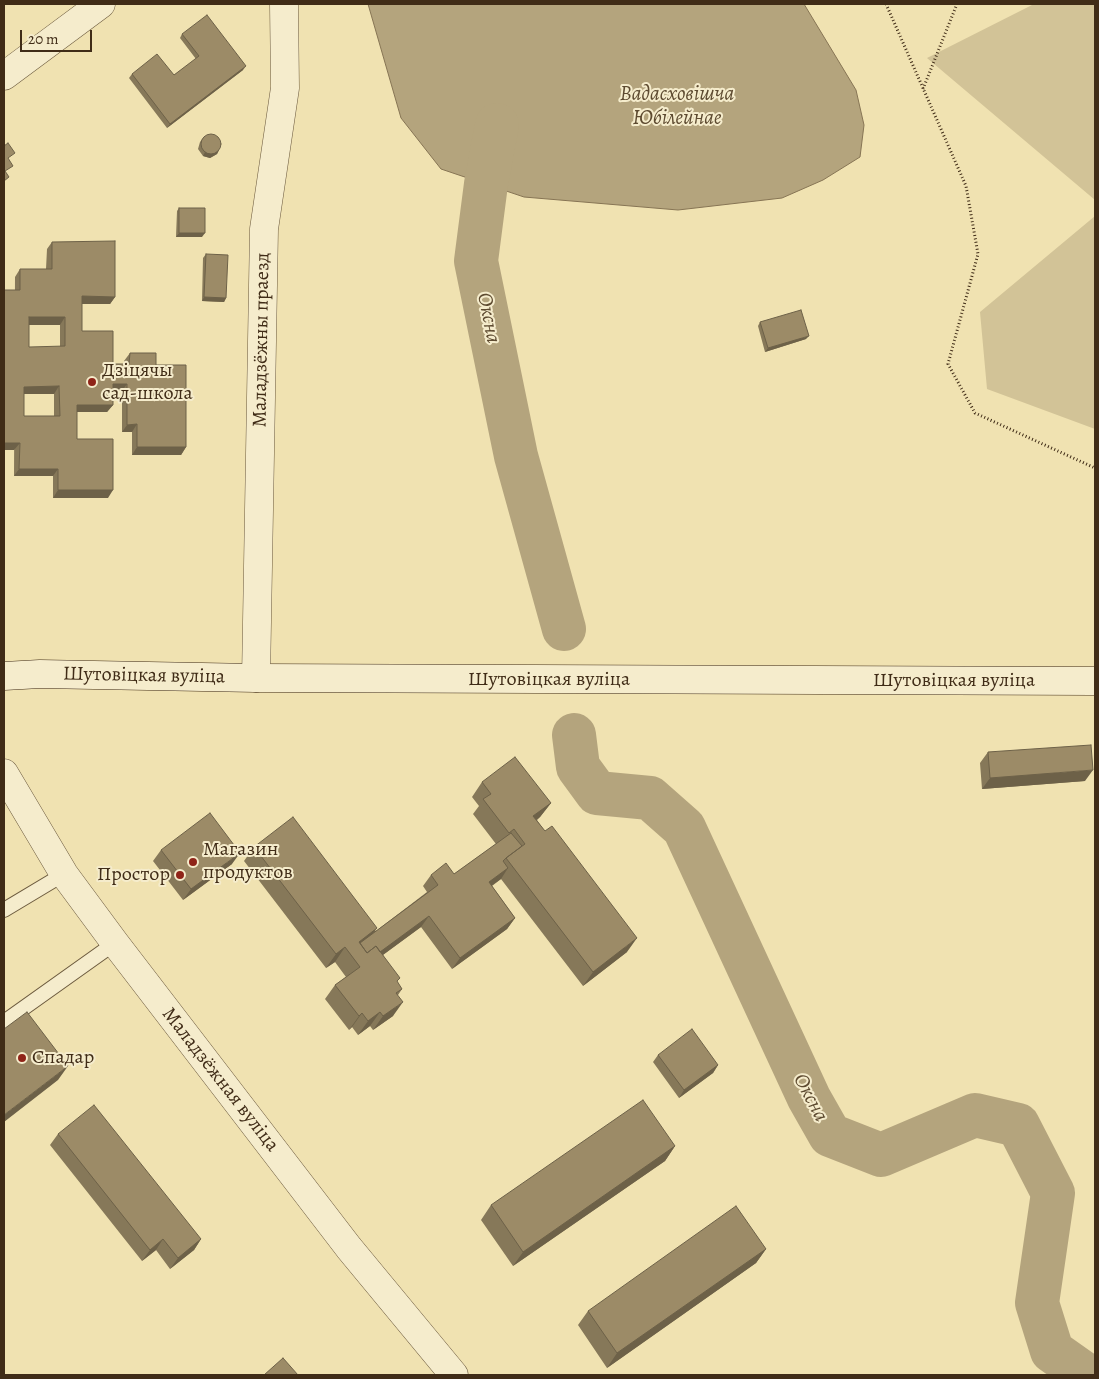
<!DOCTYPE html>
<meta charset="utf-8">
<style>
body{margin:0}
#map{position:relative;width:1099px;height:1379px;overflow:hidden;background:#f0e2b1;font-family:Alegreya,serif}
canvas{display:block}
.frame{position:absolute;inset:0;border:5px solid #402c17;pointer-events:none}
.scale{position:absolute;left:20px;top:30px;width:72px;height:22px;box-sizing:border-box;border:2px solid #402c17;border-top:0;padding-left:6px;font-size:15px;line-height:18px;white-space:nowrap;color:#402c17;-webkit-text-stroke:4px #f5eccc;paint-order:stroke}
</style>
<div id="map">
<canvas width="1099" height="1379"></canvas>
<div class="frame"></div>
<div class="scale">20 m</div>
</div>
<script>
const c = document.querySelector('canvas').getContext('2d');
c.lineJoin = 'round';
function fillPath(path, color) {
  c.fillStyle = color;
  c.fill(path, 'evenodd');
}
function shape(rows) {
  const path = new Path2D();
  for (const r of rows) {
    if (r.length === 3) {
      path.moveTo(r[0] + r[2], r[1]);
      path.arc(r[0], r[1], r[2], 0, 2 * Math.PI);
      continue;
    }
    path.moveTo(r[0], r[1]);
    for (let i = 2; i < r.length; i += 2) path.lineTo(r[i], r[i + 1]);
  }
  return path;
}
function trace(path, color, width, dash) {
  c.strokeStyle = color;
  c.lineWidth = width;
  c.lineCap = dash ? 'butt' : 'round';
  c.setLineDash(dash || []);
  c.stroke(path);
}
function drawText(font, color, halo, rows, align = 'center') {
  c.font = font + ' Alegreya,serif';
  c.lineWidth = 4;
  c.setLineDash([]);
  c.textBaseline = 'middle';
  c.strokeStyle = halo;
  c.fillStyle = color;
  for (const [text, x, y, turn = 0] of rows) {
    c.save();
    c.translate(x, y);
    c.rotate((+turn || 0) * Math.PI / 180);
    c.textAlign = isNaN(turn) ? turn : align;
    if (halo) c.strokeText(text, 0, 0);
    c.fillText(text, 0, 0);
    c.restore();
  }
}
const green = shape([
 [1034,4,1095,4,1095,200,927,58],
 [1095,216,1095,429,987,389,980,312]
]);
const water = shape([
 [368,4,804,4,856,90,864,125,860,157,823,180,782,198,678,210,524,197,441,169,401,118,368,4]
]);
const river = shape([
 [497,125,486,184,476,261,516,456,564,629],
 [574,735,578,767,597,793,650,798,684,828,809,1098,830,1135,881,1155,975,1115,1018,1125,1053,1193,1037,1303,1052,1351,1086,1375]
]);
const path = shape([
 [886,4,966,186,978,254,948,364,975,413,1095,468],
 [923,89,957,4]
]);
const lane = shape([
 [4,910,64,874],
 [4,1022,115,943]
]);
const street = shape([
 [4,76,101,4],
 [256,678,264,229,285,88,284,4],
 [4,773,64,874,115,943,349,1248,454,1375]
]);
const secondary = shape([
 [4,676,40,674,256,678,1095,681]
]);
const wall = shape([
 [182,34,243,70,167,128,129,78,132,74,174,75,196,59,180,38],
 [203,138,219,150,217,154,210,158,203,156,198,149,200,142],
 [179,208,202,237,176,237,177,211],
 [52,242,115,297,110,304,82,304,82,331,113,364,124,364,124,361,130,353,156,365,186,447,181,455,132,455,132,432,122,432,122,391,113,391,113,405,107,412,77,412,77,439,108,498,53,498,53,476,14,476,15,277,20,269,46,269,47,249],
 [29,325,60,325,60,347,29,347],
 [24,394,54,394,54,416,24,416],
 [206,254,226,298,224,302,202,301,203,258],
 [760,322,806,339,765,352,758,326],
 [988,752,1085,781,982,789,980,763],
 [482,782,551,803,540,817,537,820,627,952,583,986,501,879,492,886,515,918,507,929,452,969,421,927,383,955,397,982,402,989,398,995,393,1016,373,1030,370,1026,358,1035,352,1027,349,1030,325,999,335,985,346,977,335,962,326,968,244,861,254,847,376,931,427,892,423,886,431,875,454,874,496,844,473,814,479,806,472,797],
 [161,850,232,864,183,900,153,861],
 [658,1055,718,1065,713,1073,679,1098,653,1062],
 [58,1134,201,1239,194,1250,170,1269,156,1250,142,1261,50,1145],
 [675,1146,665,1161,513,1266,481,1220,491,1205],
 [766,1249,756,1263,607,1368,578,1325,588,1311]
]);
const shadedWall = shape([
 [246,66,243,70,167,128,170,124],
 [219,150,217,154,210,158,203,156,205,152],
 [179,233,205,233,202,237,176,237],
 [82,296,115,297,110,304,77,304],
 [204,297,226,298,224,302,202,301],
 [29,317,65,317,60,325,24,325],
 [809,336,806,339,765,352,768,348],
 [113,384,127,384,122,391,108,391],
 [59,386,54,394,19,394,24,387],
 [77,405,113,405,107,412,72,412],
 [137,424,132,432,122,432,127,425],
 [4,443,20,443,14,450,4,450],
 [137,447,186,447,181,455,132,455],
 [19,469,58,469,53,476,14,476],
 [58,490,113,490,108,498,53,498],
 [1093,770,1085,781,982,789,990,778],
 [551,803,540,817,523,830,533,816],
 [240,853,232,864,183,900,191,889],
 [508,868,501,879,481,893,489,882],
 [429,916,421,927,369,965,377,954],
 [515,918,507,929,452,969,460,958],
 [377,928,367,942,359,949,359,942],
 [637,938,627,952,583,986,593,972],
 [345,947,335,962,326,968,336,954],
 [403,1002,393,1016,373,1030,383,1016],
 [380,1012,370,1026,358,1035,368,1021],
 [362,1013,352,1027,349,1030,359,1016],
 [718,1065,713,1073,679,1098,684,1090],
 [68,1066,58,1080,4,1122,4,1115],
 [675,1146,665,1161,513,1266,523,1252],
 [163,1239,156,1250,142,1261,150,1250],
 [201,1239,194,1250,170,1269,178,1258],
 [766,1249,756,1263,607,1368,617,1353]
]);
const building = shape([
 [207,15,246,66,170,124,132,74,157,54,174,75,199,56,182,34,207,15],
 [211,144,10],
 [8,143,15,153,8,158,13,166,5,171,9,177,4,181,4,146,8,143],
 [179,208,205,208,205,233,179,233,179,208],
 [115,241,115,297,82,296,82,331,113,331,113,364,129,364,130,353,156,353,156,365,186,365,186,447,137,447,137,424,127,425,127,384,113,384,113,405,77,405,77,439,113,439,113,490,58,490,58,469,19,469,20,443,4,443,4,290,20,290,20,269,52,269,52,242,115,241],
 [29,317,65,317,65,346,29,347,29,317],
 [59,386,60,416,24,416,24,387,59,386],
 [206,254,228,255,226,298,204,297,206,254],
 [801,310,809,336,768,348,760,322,801,310],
 [1091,745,1093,770,990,778,988,752,1091,745],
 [515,757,551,803,533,816,545,831,552,826,637,938,593,972,506,858,525,844,514,829,509,833,483,799,491,794,482,782,515,757],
 [210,813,240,853,191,889,161,850,210,813],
 [293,817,377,928,359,942,367,953,376,946,400,978,397,981,402,989,396,993,403,1002,383,1016,380,1012,368,1021,362,1013,359,1016,335,985,360,967,345,947,336,954,254,847,293,817],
 [511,833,522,846,506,858,503,861,508,868,489,882,515,918,460,958,429,916,380,952,376,946,367,953,360,943,438,885,431,875,446,863,454,874,511,833],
 [27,1012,68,1066,4,1115,4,1029,27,1012],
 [692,1029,718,1065,684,1090,658,1055,692,1029],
 [643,1100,675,1146,523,1252,491,1205,643,1100],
 [94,1105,201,1239,178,1258,163,1239,150,1250,58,1134,94,1105],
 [736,1206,766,1249,617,1353,588,1311,736,1206],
 [283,1358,298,1375,264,1375,283,1358]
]);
const markers = [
 [92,382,5,"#8f2418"],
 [193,862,5,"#8f2418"],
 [180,875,5,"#8f2418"],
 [22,1058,5,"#8f2418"]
];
const streetNames = [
 ["Маладзёжны праезд",262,340,-89],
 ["Шутовіцкая вуліца",144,676,1],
 ["Шутовіцкая вуліца",549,680],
 ["Шутовіцкая вуліца",954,681],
 ["Маладзёжная вуліца",220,1080,52]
];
const poiNames = [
 ["Дзіцячы",102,371],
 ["сад-школа",102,394],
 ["Магазин",203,850],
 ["продуктов",203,873],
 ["Простор",170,875,"right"],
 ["Спадар",32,1058]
];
const waterNames = [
 ["Вадасховішча",677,95],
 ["Юбілейнае",677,119],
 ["Оксна",488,318,79],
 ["Оксна",810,1098,62]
];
fillPath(green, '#d2c397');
fillPath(water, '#b4a47d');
trace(water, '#867454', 1);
trace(river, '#b4a47d', 44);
trace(lane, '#6c5a3e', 16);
trace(street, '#6c5a3e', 29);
trace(secondary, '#402c17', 29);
trace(path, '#402c17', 3, [1, 2.5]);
trace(lane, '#f5eccc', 14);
trace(street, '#f5eccc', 28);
trace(secondary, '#f5eccc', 28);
fillPath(wall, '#867859');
fillPath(shadedWall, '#6d6148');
fillPath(building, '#9c8b67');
trace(building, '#6d6148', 1);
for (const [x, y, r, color] of markers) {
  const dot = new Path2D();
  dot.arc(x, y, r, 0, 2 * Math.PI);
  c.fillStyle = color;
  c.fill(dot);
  trace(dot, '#f5eccc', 2);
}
drawText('20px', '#402c17', '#f5eccc', streetNames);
drawText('20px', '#402c17', '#f5eccc', poiNames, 'left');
drawText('italic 21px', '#5d4a30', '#f5eccc', waterNames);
</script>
